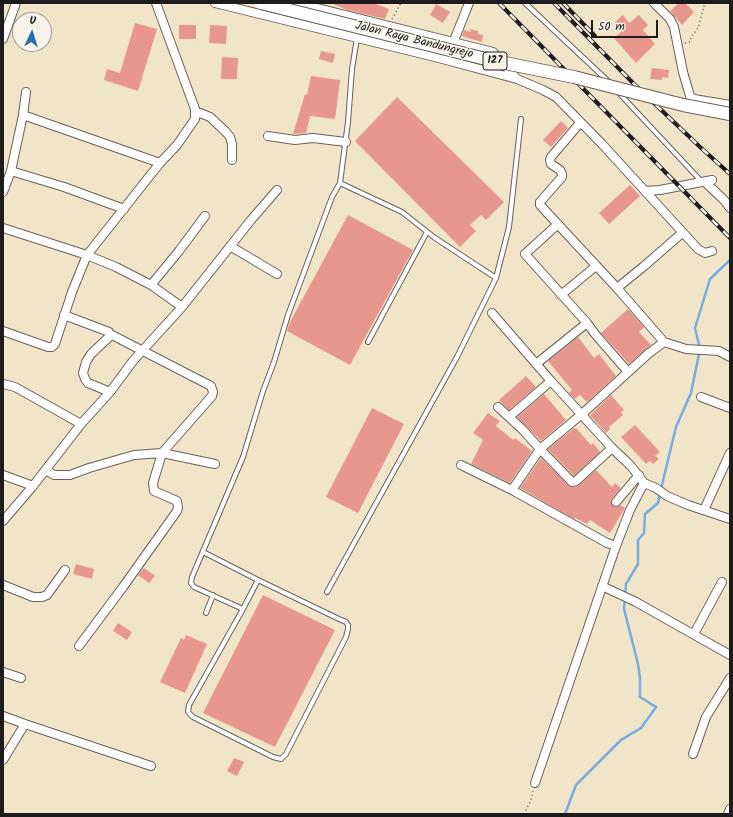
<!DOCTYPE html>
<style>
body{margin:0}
#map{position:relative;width:733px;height:817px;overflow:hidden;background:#f0e5c9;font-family:Kalam,sans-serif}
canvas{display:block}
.frame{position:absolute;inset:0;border:4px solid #1c1c1c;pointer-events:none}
.north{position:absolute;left:12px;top:12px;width:40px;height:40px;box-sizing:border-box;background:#f7f3e8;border:1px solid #9f9d96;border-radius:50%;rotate:4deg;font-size:11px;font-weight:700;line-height:16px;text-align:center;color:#1c1c1c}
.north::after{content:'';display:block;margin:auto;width:14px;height:18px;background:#1f6fb2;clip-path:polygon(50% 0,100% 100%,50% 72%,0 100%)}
.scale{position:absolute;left:591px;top:20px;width:67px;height:18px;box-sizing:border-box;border:2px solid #1c1c1c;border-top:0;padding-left:5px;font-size:12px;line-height:14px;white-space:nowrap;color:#1c1c1c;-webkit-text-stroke:3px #f7f3e8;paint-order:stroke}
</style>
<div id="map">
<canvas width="733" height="817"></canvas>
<div class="frame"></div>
<div class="north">U</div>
<div class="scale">50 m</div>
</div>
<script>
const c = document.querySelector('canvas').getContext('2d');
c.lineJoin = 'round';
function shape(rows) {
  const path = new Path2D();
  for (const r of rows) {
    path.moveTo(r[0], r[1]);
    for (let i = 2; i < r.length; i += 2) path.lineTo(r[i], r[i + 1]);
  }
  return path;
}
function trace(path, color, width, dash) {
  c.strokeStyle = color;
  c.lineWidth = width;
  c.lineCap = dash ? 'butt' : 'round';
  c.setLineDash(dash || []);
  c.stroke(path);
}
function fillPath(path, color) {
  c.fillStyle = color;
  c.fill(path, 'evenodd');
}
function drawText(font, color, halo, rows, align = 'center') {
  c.font = font + ' Kalam,sans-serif';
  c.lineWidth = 3;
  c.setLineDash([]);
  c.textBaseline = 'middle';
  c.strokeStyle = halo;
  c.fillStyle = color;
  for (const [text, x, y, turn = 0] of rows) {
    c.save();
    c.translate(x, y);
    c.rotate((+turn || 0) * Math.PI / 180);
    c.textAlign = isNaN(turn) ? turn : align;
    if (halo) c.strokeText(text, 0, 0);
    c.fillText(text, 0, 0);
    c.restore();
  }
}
const stream = shape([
 [661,489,676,427,691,393,700,349,695,328,710,279,730,260],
 [565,814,576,785,621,740,641,728,656,707,640,697,640,678,638,664,624,609,626,584,638,564,638,540,644,533,645,514,658,503,660,494]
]);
const building = shape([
 [331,3,373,3,389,9,385,19,347,10],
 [679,3,685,3,694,12,682,25,670,11],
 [436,4,450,12,443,23,430,15],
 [623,15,629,23,639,15,648,25,643,30,655,44,636,63,614,38,623,30,615,22],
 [135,23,157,29,138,91,104,80,107,69,120,73],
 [179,25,196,25,196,39,179,39],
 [210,25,227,26,226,44,209,43],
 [471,29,478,31,478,34,483,35,482,42,462,36,464,30,470,32],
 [321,51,335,54,333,63,319,59],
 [222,57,238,58,237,79,221,79],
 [652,68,669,70,668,78,662,77,662,80,650,79],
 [311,76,340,80,335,119,310,116,306,133,293,134,305,94,307,95],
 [397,97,504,202,486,220,481,215,470,225,476,231,460,247,355,141],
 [561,121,568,128,551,147,543,140],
 [630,185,640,196,609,224,599,213],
 [348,215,413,250,350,365,287,331,290,322],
 [628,309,644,327,639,332,651,345,629,364,601,333],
 [578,337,594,358,599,354,616,376,587,402,580,395,575,399,569,393,572,390,548,361],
 [526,376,536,387,509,410,499,400],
 [544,394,566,420,541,441,517,417],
 [611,395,624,410,621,412,623,415,609,427,610,429,606,433,590,415],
 [372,408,404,424,358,513,326,497],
 [488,413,500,421,496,426,513,440,515,438,532,451,510,483,471,464,483,440,473,433],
 [635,425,660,452,655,456,659,459,653,464,650,461,646,464,621,437],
 [574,428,575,429,576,428,591,445,593,443,600,452,574,476,548,449],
 [541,458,570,487,579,485,596,470,612,487,615,483,621,488,612,498,611,503,615,507,620,505,625,508,610,533,590,520,587,524,575,518,574,519,520,488],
 [76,564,94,569,92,579,73,574],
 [144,568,155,576,149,583,138,575],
 [263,595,335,630,275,747,203,713],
 [118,623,132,632,127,640,113,631],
 [186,635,207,644,185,693,160,682,181,638,184,640],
 [234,758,244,762,237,776,227,771]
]);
const path = shape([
 [392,19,401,3],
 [685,43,690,42,691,37,698,28,705,3],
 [524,814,531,800,533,791]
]);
const service = shape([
 [525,3,609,82],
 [618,92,702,182],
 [340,183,402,212,435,238,496,278,509,227,521,119],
 [368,342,427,232],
 [203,552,258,580,339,619,346,622,348,625,348,629,346,637,286,754,281,759,273,757,193,717,188,712,189,705,243,609],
 [258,580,243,609,194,587,191,583,192,577,243,457,263,391,274,362,288,315,332,197,340,183,348,122,352,69,357,38],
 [327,592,457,357,496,278],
 [206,613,213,595]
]);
const minor = shape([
 [215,3,435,57,517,79,543,90,556,97,602,144,698,249,705,253,712,251],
 [297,3,493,52,516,78],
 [654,3,670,19,674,27,683,72,690,96,694,99,730,105],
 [3,39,16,3],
 [453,43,469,3],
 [196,114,200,113,210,117,226,132,230,137,232,144,232,160],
 [23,115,160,163],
 [580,123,551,157,550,160,551,164,560,170,562,174,562,177,540,202,540,205,617,288,664,342,686,349,719,351,730,357],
 [268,136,295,140,313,138,346,142],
 [11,171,64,187,124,209],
 [705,182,724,200,730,208],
 [645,191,660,190,712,180],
 [3,192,11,171,23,115,26,92],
 [558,224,525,254,587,323,595,334,628,372],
 [3,228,87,255,116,267,151,285,182,307],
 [230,246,277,274],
 [151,285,179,251,205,216],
 [617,288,643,267,682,233],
 [561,295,596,266],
 [492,313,551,381,612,448,631,466,644,483,656,488,667,496,688,505,730,519],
 [64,315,109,332,109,337,91,354,86,362,83,373,85,379,88,383,110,392],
 [3,331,48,347,52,347,55,344,72,292,87,255,160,163,177,145,195,119,195,109,156,3],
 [536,364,587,323],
 [3,384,15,387,81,424],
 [701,397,730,408],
 [498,407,523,430,540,449,572,482,576,481,612,448],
 [509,417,551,381],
 [461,465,512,490,607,543,616,546],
 [46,470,54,475,70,475,89,468,134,455,162,453,215,464],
 [3,475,33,486],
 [512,490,540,449,582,414,648,354,664,342],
 [616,502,639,475],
 [704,510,730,453],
 [3,521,33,486,81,424,110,392,133,361,182,307,251,220,277,190],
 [3,585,33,597,42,597,47,595,65,570],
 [602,586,636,602,730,655],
 [694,634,722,582],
 [79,646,123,587,177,511,178,507,177,501,154,491,153,483,162,453,212,396,213,392,211,386,110,334],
 [3,672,21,678],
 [3,716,25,724,151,766],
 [693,754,706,717,730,678],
 [3,760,25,724],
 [535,783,616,546,630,510,644,483],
 [728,814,730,809]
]);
const rail = shape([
 [499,3,730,238],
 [554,3,634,84,700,147,730,174],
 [563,3,595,36]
]);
const primaryBridge = shape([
 [261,3,490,60,574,77,683,105,730,114]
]);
const shields = [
 [495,61,24]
];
const shieldNames = [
 ["127",495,61]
];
const streetNames = [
 ["Jalan Raya Bandungrejo",414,41,14]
];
trace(stream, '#77abe4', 2.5);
fillPath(building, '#e8978e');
trace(service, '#666259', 6);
trace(minor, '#666259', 10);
trace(path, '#666259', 1.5, [1, 3]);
trace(service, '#fff', 4);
trace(minor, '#fff', 8);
trace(rail, '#1c1c1c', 4);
trace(rail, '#f7f3e8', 2.5, [8]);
trace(primaryBridge, '#666259', 14, []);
trace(primaryBridge, '#fff', 12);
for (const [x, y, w] of shields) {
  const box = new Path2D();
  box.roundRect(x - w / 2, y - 9, w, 18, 3);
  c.fillStyle = '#f7f3e8';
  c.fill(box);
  trace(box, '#1c1c1c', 1);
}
drawText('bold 11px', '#1c1c1c', null, shieldNames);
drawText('12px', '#1c1c1c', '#f7f3e8', streetNames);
</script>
